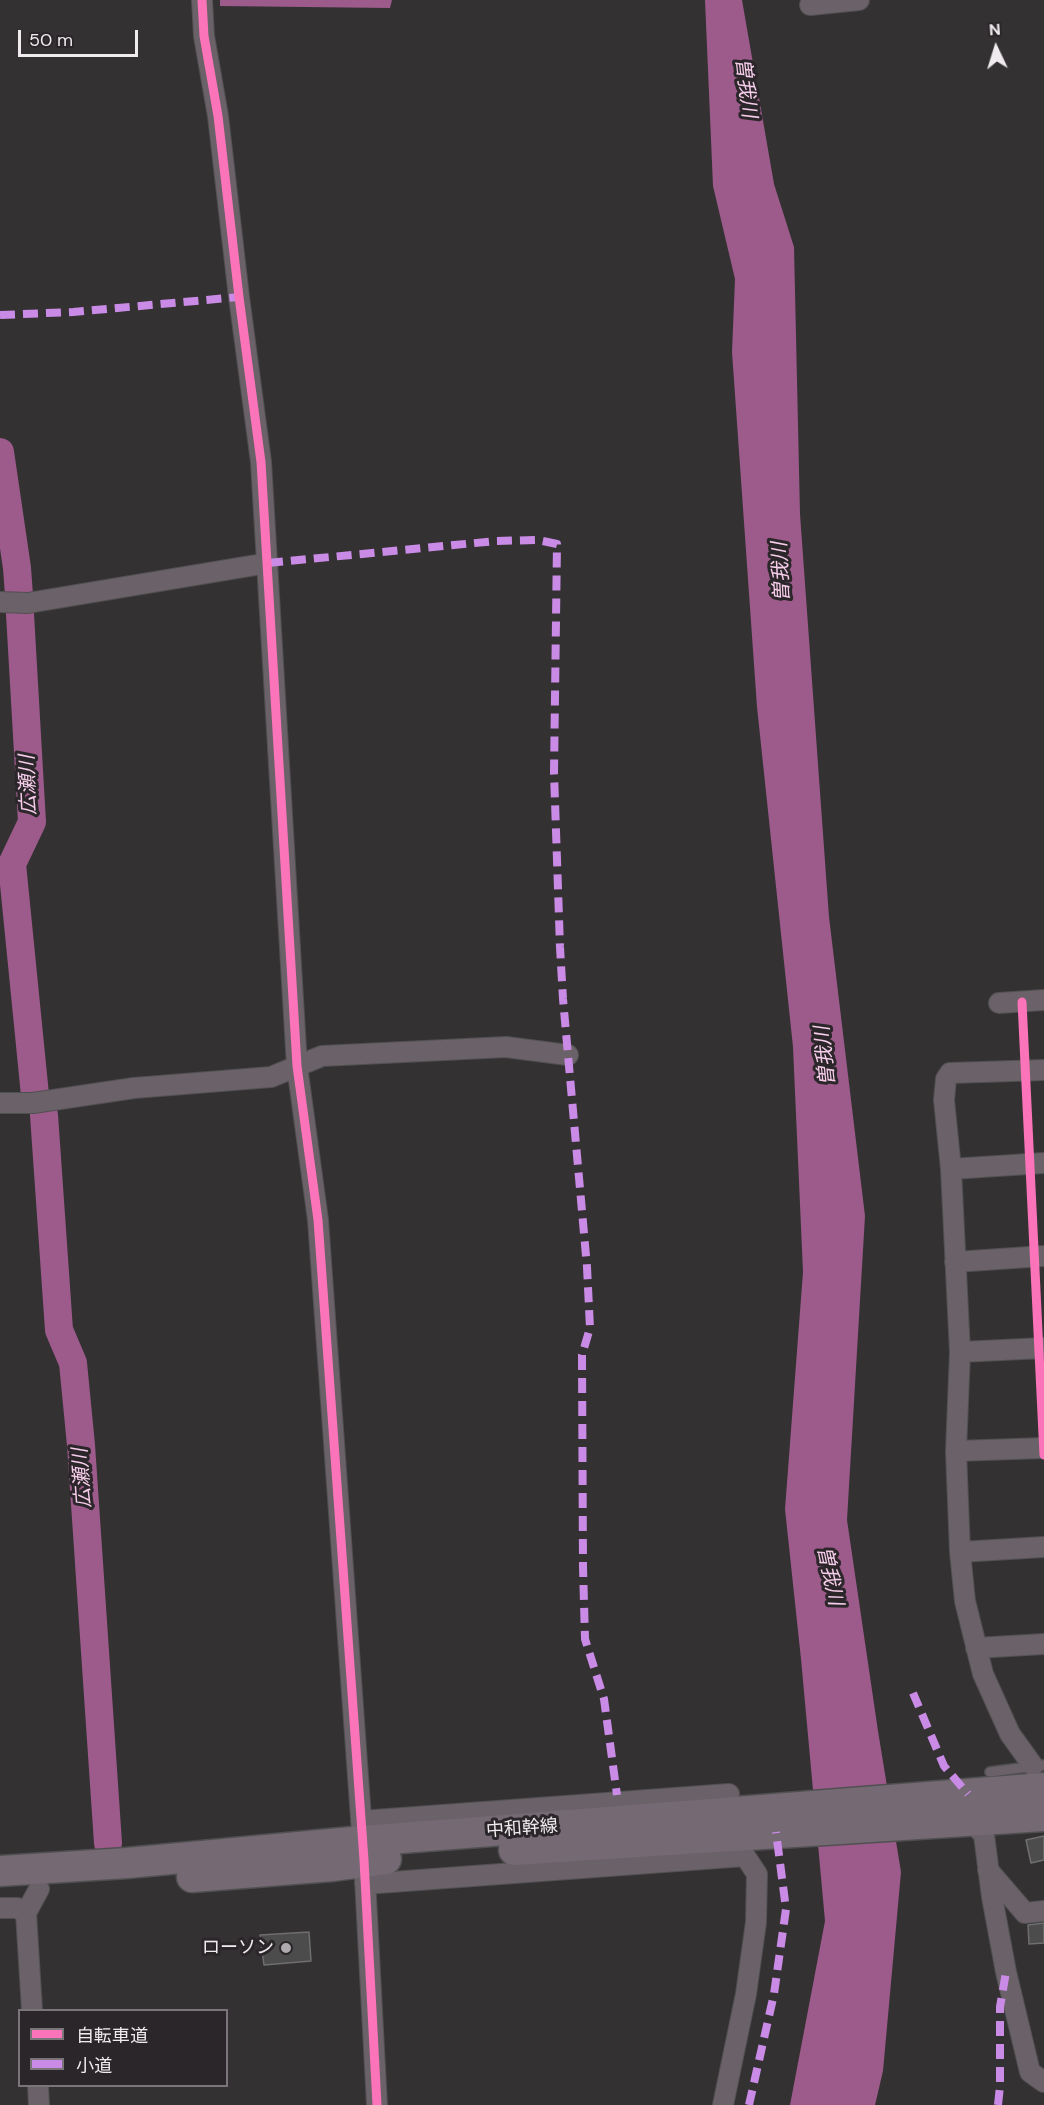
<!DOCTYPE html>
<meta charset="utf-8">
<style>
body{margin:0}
#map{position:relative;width:1044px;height:2105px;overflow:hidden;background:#343133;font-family:"DM Sans","Noto Sans JP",sans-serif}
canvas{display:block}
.legend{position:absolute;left:18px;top:2009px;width:210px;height:78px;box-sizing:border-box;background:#2b2629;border:2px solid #797578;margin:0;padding:8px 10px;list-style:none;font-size:18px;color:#efebee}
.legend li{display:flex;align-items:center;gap:12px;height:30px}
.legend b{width:30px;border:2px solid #797578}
.north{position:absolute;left:966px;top:18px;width:60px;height:60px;-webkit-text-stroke:4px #2b2629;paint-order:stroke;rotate:356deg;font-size:16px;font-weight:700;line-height:24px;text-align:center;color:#efebee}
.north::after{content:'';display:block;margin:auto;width:21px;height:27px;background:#efebee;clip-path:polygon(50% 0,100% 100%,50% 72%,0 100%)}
.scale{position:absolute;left:18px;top:30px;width:120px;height:27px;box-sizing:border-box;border:3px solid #efebee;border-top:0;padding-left:8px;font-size:18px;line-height:21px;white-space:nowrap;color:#efebee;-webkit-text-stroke:4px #2b2629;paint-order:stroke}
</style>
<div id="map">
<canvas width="1044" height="2105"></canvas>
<ul class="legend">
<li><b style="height:8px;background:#fb73b8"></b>自転車道</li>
<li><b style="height:8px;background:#ca8be6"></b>小道</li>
</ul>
<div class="north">N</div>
<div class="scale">50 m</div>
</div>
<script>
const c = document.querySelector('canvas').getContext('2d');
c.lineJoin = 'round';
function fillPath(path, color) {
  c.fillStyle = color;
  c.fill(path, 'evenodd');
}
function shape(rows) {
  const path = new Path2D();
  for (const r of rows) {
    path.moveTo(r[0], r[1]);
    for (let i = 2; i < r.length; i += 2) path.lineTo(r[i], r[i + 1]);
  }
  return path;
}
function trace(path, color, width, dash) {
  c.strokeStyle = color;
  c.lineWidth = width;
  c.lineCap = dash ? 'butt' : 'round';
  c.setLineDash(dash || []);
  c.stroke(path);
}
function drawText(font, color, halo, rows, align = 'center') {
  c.font = font + ' "DM Sans","Noto Sans JP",sans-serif';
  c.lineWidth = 6;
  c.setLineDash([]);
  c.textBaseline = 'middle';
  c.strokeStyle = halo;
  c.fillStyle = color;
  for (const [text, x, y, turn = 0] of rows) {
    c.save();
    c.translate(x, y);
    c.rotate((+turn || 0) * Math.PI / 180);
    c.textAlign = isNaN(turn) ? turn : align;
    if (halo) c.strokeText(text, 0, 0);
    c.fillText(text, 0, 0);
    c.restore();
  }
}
const water = shape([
 [220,0,392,0,390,8,220,6],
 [705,0,742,0,774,184,794,247,800,514,829,917,865,1216,847,1520,878,1731,901,1872,883,2071,875,2105,790,2105,825,1921,801,1659,785,1509,803,1272,793,1047,757,707,732,352,735,279,713,186]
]);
const river = shape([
 [0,452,17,568,19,595],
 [20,614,32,822,12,864,35,1095],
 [44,1115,59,1330,73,1363,81,1445,108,1843]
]);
const building = shape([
 [1044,1836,1044,1860,1031,1863,1026,1840,1044,1836],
 [1044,1923,1044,1943,1029,1944,1028,1925,1044,1923],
 [309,1932,311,1961,264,1965,260,1935,309,1932]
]);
const service = shape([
 [990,1772,1044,1765]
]);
const minor = shape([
 [202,0,204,36,218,116,239,297,261,462,297,1066,318,1220,364,1860,377,2105],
 [810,5,859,0],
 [0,602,28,603,268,563],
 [999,1003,1044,1000],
 [0,1103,33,1103,134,1088,271,1077,322,1056,506,1047,568,1055],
 [951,1169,1044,1163],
 [955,1262,1044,1256],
 [960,1352,1044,1348],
 [956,1451,1044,1448],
 [960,1552,1044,1547],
 [976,1648,1044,1644],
 [1033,1766,1010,1734,983,1674,965,1601,960,1552,956,1451,960,1352,951,1169,944,1100,946,1079,950,1073,1044,1070],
 [970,1820,984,1835,992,1897,1006,1972,1030,2072,1044,2082],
 [361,1821,729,1794],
 [988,1870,1025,1913,1044,1911],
 [365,1884,745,1856,757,1874,756,1922,746,1994,723,2105],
 [0,1908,17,1908,26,1913,32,2010],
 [26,1913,39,1889],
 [38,2086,39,2105]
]);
const primary = shape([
 [514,1850,1044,1816],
 [0,1871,127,1863,363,1841,1044,1788],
 [192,1877,332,1866,386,1859]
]);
const quiet = shape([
 [0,315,73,312,239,297],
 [268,563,496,541,538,540,557,544,554,773,560,947,563,999,587,1267,590,1328,582,1355,583,1567,585,1639,604,1699,617,1795],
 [913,1693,944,1766,968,1794],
 [749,2105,774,1994,786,1909,776,1832],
 [998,2105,1000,2086,1000,2007,1006,1972]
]);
const cycleway = shape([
 [202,0,204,36,218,116,239,297,261,462,297,1066,318,1220,364,1860,377,2105],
 [1022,1002,1044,1455]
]);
const markers = [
 [286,1948,6,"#aeaaad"]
];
const streetNames = [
 ["中和幹線",522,1829,-4]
];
const poiNames = [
 ["ローソン",274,1948]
];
const waterNames = [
 ["曽我川",745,88,83],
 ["曽我川",782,572,-93],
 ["広瀬川",29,785,-92],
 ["曽我川",826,1056,-96],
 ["広瀬川",83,1478,-94],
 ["曽我川",829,1576,78]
];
fillPath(water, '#9c5b8b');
trace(river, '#9c5b8b', 28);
fillPath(building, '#4c4c4c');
trace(building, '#6f6f6f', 1.5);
trace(service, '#515051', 12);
trace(minor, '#515051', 22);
trace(primary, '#515051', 33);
trace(service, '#6b6168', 9);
trace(minor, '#6b6168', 20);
trace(primary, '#756973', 30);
trace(quiet, '#ca8be6', 8, [15, 8]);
trace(cycleway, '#fb73b8', 9);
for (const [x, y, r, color] of markers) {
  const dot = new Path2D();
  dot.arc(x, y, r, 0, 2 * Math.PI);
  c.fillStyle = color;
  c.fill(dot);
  trace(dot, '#2b2629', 2);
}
drawText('18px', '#efebee', '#2b2629', streetNames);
drawText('18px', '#efebee', '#2b2629', poiNames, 'right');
drawText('italic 20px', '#f6cdea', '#2b2629', waterNames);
</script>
